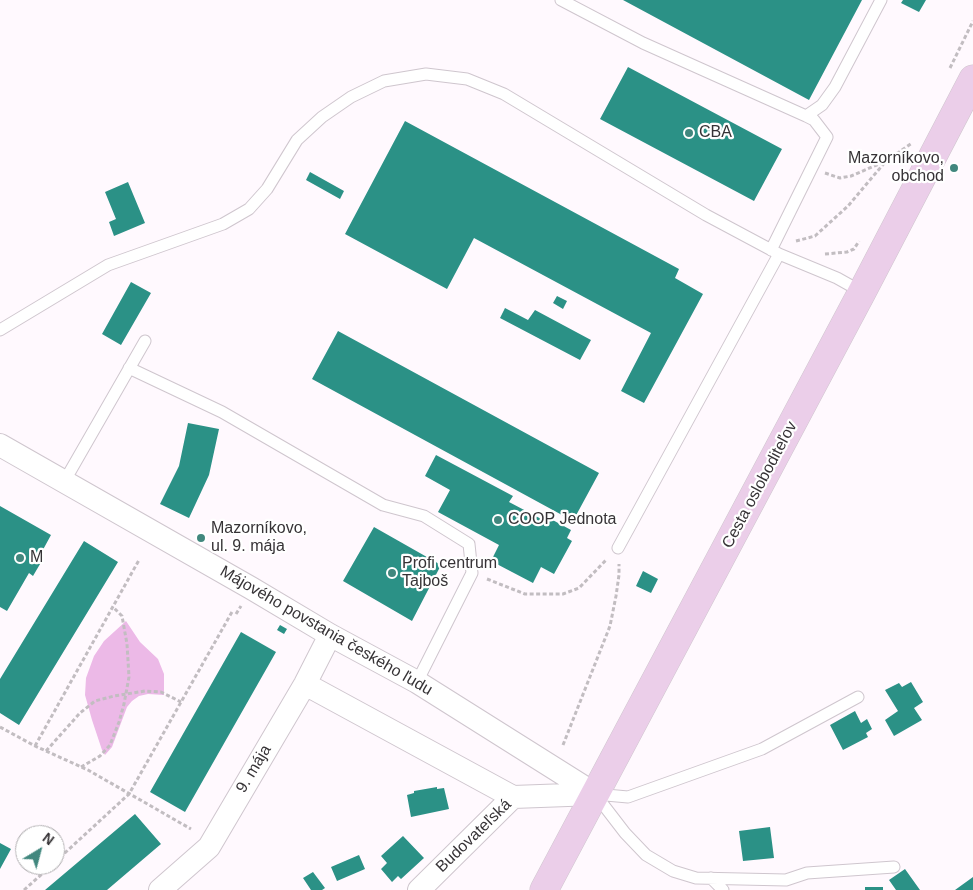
<!DOCTYPE html>
<meta charset="utf-8">
<style>
body{margin:0}
#map{position:relative;width:973px;height:890px;overflow:hidden;background:#fff9fe;font-family:Arial,sans-serif}
canvas{display:block}
.north{position:absolute;left:15px;top:825px;width:50px;height:50px;box-sizing:border-box;background:#fff;border:1px solid #afadaf;border-radius:50%;rotate:37deg;font-size:14px;font-weight:700;line-height:20px;text-align:center;color:#363336}
.north::after{content:'';display:block;margin:auto;width:18px;height:22px;background:#41877e;clip-path:polygon(50% 0,100% 100%,50% 72%,0 100%)}
</style>
<div id="map">
<canvas width="973" height="890"></canvas>
<div class="north">N</div>
</div>
<script>
const c = document.querySelector('canvas').getContext('2d');
c.lineJoin = 'round';
function fillPath(path, color) {
  c.fillStyle = color;
  c.fill(path, 'evenodd');
}
function shape(rows) {
  const path = new Path2D();
  for (const r of rows) {
    path.moveTo(r[0], r[1]);
    for (let i = 2; i < r.length; i += 2) path.lineTo(r[i], r[i + 1]);
  }
  return path;
}
function trace(path, color, width, dash) {
  c.strokeStyle = color;
  c.lineWidth = width;
  c.lineCap = dash ? 'butt' : 'round';
  c.setLineDash(dash || []);
  c.stroke(path);
}
function drawText(font, color, halo, rows, align = 'center') {
  c.font = font + ' Arial,sans-serif';
  c.lineWidth = 4.5;
  c.setLineDash([]);
  c.textBaseline = 'middle';
  c.strokeStyle = halo;
  c.fillStyle = color;
  for (const [text, x, y, turn = 0] of rows) {
    c.save();
    c.translate(x, y);
    c.rotate((+turn || 0) * Math.PI / 180);
    c.textAlign = isNaN(turn) ? turn : align;
    if (halo) c.strokeText(text, 0, 0);
    c.fillText(text, 0, 0);
    c.restore();
  }
}
const green = shape([
 [126,621,140,642,158,659,164,674,164,695,148,694,139,696,132,701,127,707,112,747,105,755,102,750,92,720,85,695,86,678,94,656,104,641]
]);
const building = shape([
 [623,0,862,0,809,100],
 [903,0,926,0,919,12,901,3],
 [628,67,782,149,754,201,600,119],
 [405,121,679,269,675,278,703,294,644,403,621,391,651,333,474,238,447,289,345,234],
 [310,172,344,191,340,199,306,180],
 [128,182,145,223,114,236,109,222,116,219,105,192],
 [131,282,151,293,121,345,102,334],
 [557,296,567,301,563,309,553,303],
 [505,308,528,320,535,310,591,340,580,360,500,318],
 [338,331,599,473,573,521,312,379],
 [188,423,219,429,209,475,189,518,160,504,179,466],
 [436,455,513,496,509,502,547,522,549,518,571,530,567,538,572,541,554,574,541,567,533,583,491,561,499,545,438,512,450,490,425,476],
 [0,506,51,535,39,557,43,559,33,576,29,573,7,611,0,607],
 [374,527,441,565,412,621,343,581],
 [84,541,118,562,19,725,0,713,0,679],
 [643,571,658,579,651,593,636,586],
 [280,625,287,629,284,634,277,630],
 [241,632,276,652,185,812,150,792],
 [911,682,923,702,914,708,922,720,894,736,885,720,898,711,885,690,899,683,902,687],
 [855,711,861,723,867,719,872,729,866,733,868,737,843,750,830,725],
 [437,787,437,789,444,788,449,809,411,817,407,795,414,793,414,791],
 [135,814,161,844,107,890,45,890],
 [770,827,774,858,743,861,739,831],
 [403,836,424,858,401,879,398,876,392,882,381,869,387,863,381,856],
 [0,843,11,849,0,869],
 [359,855,365,869,337,881,331,867],
 [905,869,920,890,896,890,889,880],
 [313,872,325,888,322,890,311,890,303,878],
 [973,877,973,890,955,890],
 [865,887,883,887,883,890,865,890]
]);
const path = shape([
 [950,68,973,21],
 [825,173,840,178,851,176,886,161,912,143],
 [796,241,815,236,848,206,886,161],
 [825,254,847,252,854,249,859,241],
 [487,579,525,594,563,594,579,588,607,559],
 [236,614,241,606],
 [0,727,35,746,88,770,191,829],
 [563,745,610,626,616,596,619,575,619,564],
 [35,746,139,560],
 [46,751,80,713,95,701,114,696,145,691,161,692,181,702],
 [81,767,100,756,110,745,119,722,124,704,129,677,127,644,122,616,113,607],
 [55,862,129,794,232,612],
 [24,890,52,865]
]);
const lane = shape([
 [561,0,643,43,806,116,822,105,835,87,881,0],
 [771,250,827,137,814,120,806,116],
 [0,330,108,265,223,224,249,209,267,189,297,140,322,117,351,97,384,81,426,74,467,79,504,94,706,215,779,254,837,278,862,292],
 [129,368,222,412,383,505,424,516,469,544,472,573,417,682],
 [64,482,145,341],
 [618,548,779,254],
 [858,697,762,749,628,797,595,794,625,833,646,855,673,871,696,878,786,880,807,873,894,867],
 [711,878,723,890]
]);
const street = shape([
 [0,445,251,588,330,635,417,682,595,794],
 [305,684,513,797],
 [160,890,209,847,305,684,330,635],
 [419,890,513,797,595,794]
]);
const secondary = shape([
 [544,890,862,292,973,79]
]);
const markers = [
 [689,133,5,"#41877e"],
 [954,168,5,"#41877e"],
 [498,520,5,"#41877e"],
 [201,538,5,"#41877e"],
 [20,558,5,"#41877e"],
 [392,573,5,"#41877e"]
];
const poiNames = [
 ["CBA",699,133],
 ["Mazorníkovo,",944,159,"right"],
 ["obchod",944,177,"right"],
 ["COOP Jednota",508,520],
 ["Mazorníkovo,",211,529],
 ["ul. 9. mája",211,547],
 ["M",30,558],
 ["Profi centrum",402,564],
 ["Tajboš",402,582]
];
const streetNames = [
 ["Cesta osloboditeľov",760,485,-62],
 ["Májového povstania českého ľudu",326,631,30],
 ["9. mája",254,769,-59],
 ["Budovateľská",474,836,-44]
];
fillPath(green, '#ecb9e7');
fillPath(building, '#2b9186');
trace(lane, '#cfc6ce', 13);
trace(street, '#cfc6ce', 24);
trace(secondary, '#cfc6ce', 29);
trace(path, '#c2bdc1', 3, [4, 2.5]);
trace(lane, '#fff', 11);
trace(street, '#fff', 22);
trace(secondary, '#ebcee9', 28);
for (const [x, y, r, color] of markers) {
  const dot = new Path2D();
  dot.arc(x, y, r, 0, 2 * Math.PI);
  c.fillStyle = color;
  c.fill(dot);
  trace(dot, '#fff', 2);
}
drawText('16px', '#363336', '#fff', poiNames, 'left');
drawText('16px', '#363336', '#fff', streetNames);
</script>
